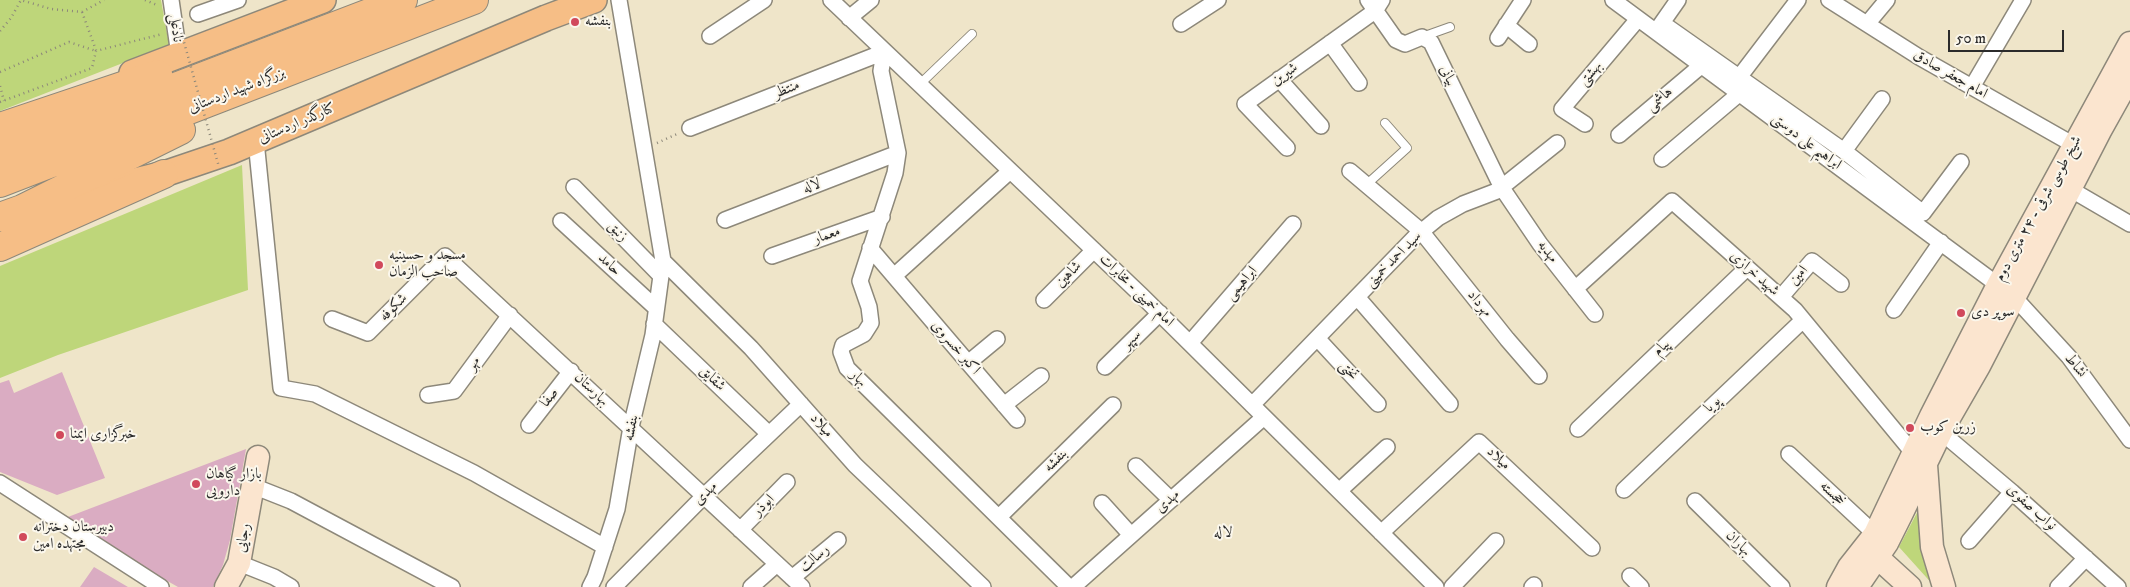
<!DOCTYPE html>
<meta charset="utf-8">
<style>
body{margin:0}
#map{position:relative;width:2130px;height:587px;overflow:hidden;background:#efe5c9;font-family:"IM FELL DW Pica",serif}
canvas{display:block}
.scale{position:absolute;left:1948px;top:30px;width:116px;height:22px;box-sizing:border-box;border:2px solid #2b2b2b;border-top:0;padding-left:6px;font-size:15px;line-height:18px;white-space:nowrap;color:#2b2b2b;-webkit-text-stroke:4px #fbf7ec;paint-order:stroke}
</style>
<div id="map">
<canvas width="2130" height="587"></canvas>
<div class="scale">50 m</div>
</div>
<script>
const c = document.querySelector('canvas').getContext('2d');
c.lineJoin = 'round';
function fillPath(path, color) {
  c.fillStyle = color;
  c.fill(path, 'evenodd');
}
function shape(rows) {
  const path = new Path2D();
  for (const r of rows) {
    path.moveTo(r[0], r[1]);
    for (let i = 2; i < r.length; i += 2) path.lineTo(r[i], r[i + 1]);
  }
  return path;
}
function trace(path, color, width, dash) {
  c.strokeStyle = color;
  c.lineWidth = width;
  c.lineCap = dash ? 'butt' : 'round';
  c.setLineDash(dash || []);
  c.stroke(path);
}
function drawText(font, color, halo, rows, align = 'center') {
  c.font = font + ' "IM FELL DW Pica",Amiri,serif';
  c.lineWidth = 4;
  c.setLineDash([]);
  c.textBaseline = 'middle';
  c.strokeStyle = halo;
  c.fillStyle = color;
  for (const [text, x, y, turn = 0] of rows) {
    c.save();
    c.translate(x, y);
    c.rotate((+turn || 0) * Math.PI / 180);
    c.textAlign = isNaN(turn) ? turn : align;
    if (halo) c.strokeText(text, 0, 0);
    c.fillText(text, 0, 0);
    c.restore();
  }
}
const green = shape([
 [0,0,161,0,169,45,0,111],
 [242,165,248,290,58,355,0,378,0,266],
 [1920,507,1935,587,1899,547]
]);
const building = shape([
 [62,372,105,478,57,495,0,472,0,383,9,380,14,393],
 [246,449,230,540,223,565,213,587,178,587,60,520],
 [94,567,128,587,80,587]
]);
const path = shape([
 [145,0,157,5],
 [82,12,96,50],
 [0,31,11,18,21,0,51,9,82,12,104,0],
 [0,72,69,42,96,51],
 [0,86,4,101],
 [0,102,92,68,96,51,162,34],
 [657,143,677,134]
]);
const lane = shape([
 [1422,37,1450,27],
 [919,85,972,34],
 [1366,185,1407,148,1385,123]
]);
const street = shape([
 [171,0,179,55],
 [831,0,1141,295,1436,587],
 [1368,0,1396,40,1405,44,1422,37,1431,42,1502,188,1540,244,1595,314],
 [1613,0,1998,285],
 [1829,0,1919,57,2074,145],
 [198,14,238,0],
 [849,18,871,0],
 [1662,23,1844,151,1923,213,1961,162],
 [1181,24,1218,0],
 [1867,24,1887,0],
 [1506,25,1529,44],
 [1657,30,1678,0],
 [710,36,764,0],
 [1498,38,1523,0],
 [1330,43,1359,83],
 [1279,79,1321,126],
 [1734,84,1798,0],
 [1972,87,2023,0],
 [1585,124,1562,109,1638,19],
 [690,128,884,52,881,71,898,153,895,173,860,281,869,307,871,323,864,334,843,345,841,352,847,368,1069,587],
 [1619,135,1702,65],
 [256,141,281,388,315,394,474,473,605,547],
 [1287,148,1245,104,1375,11,1382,0],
 [1844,151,1882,99],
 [1662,159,1740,93],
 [1350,171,1421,231,1507,339,1539,376],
 [574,187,661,276],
 [2070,189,2130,224],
 [725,220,898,153],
 [561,221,656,308],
 [870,248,1017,420],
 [772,256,882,217],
 [663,261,751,348,855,465,983,587],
 [894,276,1010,171],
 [1575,289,1672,201,1795,310,1914,454],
 [1357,297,1450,404],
 [1781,297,1812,261,1841,284],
 [2015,298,2069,357,2130,440],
 [1044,300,1094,250],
 [1894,310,1941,242],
 [332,319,368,333,445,256,802,587],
 [654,324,769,434],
 [1317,338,1378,404],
 [1190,343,1293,224],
 [968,363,997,339],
 [1105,367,1160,313],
 [428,395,454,391,510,315],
 [1004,405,1041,376],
 [1252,405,1416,236,1438,218,1463,204,1497,191,1557,143],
 [529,425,571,371],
 [1578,429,1747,268],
 [1941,432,2012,492,2118,587],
 [1789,454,1875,534],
 [1136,466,1171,500],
 [0,483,161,587],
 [253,486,291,501,452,587],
 [1624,490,1803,320],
 [1339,491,1387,447],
 [1695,501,1782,587],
 [1102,503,1131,535],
 [999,517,1113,405],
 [740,530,787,482],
 [1381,533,1479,442,1592,548],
 [1969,541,2012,492],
 [239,563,274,577,291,587],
 [1630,576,1641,587],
 [792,578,838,540],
 [590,587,595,577,617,509,631,427,653,335,663,261,619,0],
 [614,587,704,496,801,404],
 [751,587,777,564],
 [1073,587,1264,417],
 [1452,587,1496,541],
 [1532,587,1534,585],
 [2058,587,2086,558]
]);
const secondary = shape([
 [1926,465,1932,547,1944,587],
 [1865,550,1877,557,1910,587],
 [226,587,239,563,258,457],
 [1838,587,1849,567,1875,534,1931,416,1998,285,2130,43],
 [1857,587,1887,543,1901,515,1941,432,1979,366,2100,131,2130,77]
]);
const primary = shape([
 [132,73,323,0],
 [51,202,164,174,229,152,546,18,594,0]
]);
const highway = shape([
 [0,127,158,74],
 [0,154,403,0],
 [0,183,474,0],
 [0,217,22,209,181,130],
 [0,247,164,174]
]);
const pathBridge = shape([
 [180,28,219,167]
]);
const markers = [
 [575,22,5,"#d1495b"],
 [379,265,5,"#d1495b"],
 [1961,313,5,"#d1495b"],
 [1910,428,5,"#d1495b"],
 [60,435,5,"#d1495b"],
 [196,484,5,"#d1495b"],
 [23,537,5,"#d1495b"]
];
const poiNames = [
 ["بنفشه",585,22],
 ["مسجد و حسینیه",389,256],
 ["صاحب الزمان",389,273],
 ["سوپر دی",1971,313],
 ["زرین کوب",1920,428],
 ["خبرگزاری ایمنا",70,435],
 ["بازار گیاهان",206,475],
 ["دارویی",206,492],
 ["دبیرستان دخترانه",33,528],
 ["مجتهده امین",33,545]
];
const streetNames = [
 ["نادعلی",175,28,82],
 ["بهشتی",1591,74,-50],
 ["شیرین",1285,75,-35],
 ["امام جعفر صادق",1950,75,30],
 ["بیانی",1447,76,64],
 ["منتظر",787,90,-22],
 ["بزرگراه شهید اردستانی",237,91,-21],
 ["هاشمی",1660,100,-40],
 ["کنارگذر اردستانی",297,124,-23],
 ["ابراهیم علی دوستی",1806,142,37],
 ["لاله",812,187,-21],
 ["شیخ طوسی شرقی - ۲۴ متری دوم",2039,209,-61],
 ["زنبق",617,232,46],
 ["معمار",827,236,-19],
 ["مهدیه",1547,252,53],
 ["سید احمد خمینی",1394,260,-45],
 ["حامد",609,265,43],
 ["شهید خرازی",1754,274,41],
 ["شاهین",1069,275,-45],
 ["امین",1799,276,-50],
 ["ابراهیمی",1242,284,-49],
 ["امام خمینی - مخابرات",1136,291,44],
 ["مهرداد",1479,304,51],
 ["شکوفه",394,308,-45],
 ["سپهر",1132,340,-44],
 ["اکبر خسروی",955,348,49],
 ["پیام",1662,348,-44],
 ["مهر",474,364,-54],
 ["نشاط",2075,366,52],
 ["تختی",1348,371,47],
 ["شقایق",712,379,44],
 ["بهار",858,379,45],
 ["بهارستان",591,390,43],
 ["صفا",550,398,-52],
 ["پویا",1713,405,-44],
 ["میلاد",821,426,48],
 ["بنفشه",632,428,-79],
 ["میلاد",1498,459,43],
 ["بنفشه",1056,461,-45],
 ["مهدی",706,494,-44],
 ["خجسته",1832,494,43],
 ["مهدی",1168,502,-42],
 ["ابوذر",764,506,-45],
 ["نواب صفوی",2031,508,42],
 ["رجایی",244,538,-80],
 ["بهاران",1738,544,45],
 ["رسالت",815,559,-40]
];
const neighbourhoodNames = [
 ["لاله",1223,534]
];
fillPath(green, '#bed67a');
fillPath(building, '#daacc2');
trace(lane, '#8d887a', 10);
trace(street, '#8d887a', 18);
trace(secondary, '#8d887a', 25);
trace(primary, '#8d887a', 28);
trace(highway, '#8d887a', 30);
trace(path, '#8d887a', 2.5, [1, 4]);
trace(lane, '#fff', 8);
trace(street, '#fff', 15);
trace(secondary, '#fbe5cf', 22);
trace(primary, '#f6be86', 25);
trace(highway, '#f6be86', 28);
trace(pathBridge, '#8d887a', 2.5, [1, 4]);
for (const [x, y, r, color] of markers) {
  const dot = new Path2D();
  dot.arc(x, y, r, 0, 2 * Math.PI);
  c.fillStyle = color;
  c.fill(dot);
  trace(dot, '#fbf7ec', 2);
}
drawText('15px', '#2b2b2b', '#fbf7ec', poiNames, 'left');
drawText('15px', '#2b2b2b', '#fbf7ec', streetNames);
drawText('16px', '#2b2b2b', '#fbf7ec', neighbourhoodNames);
</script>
